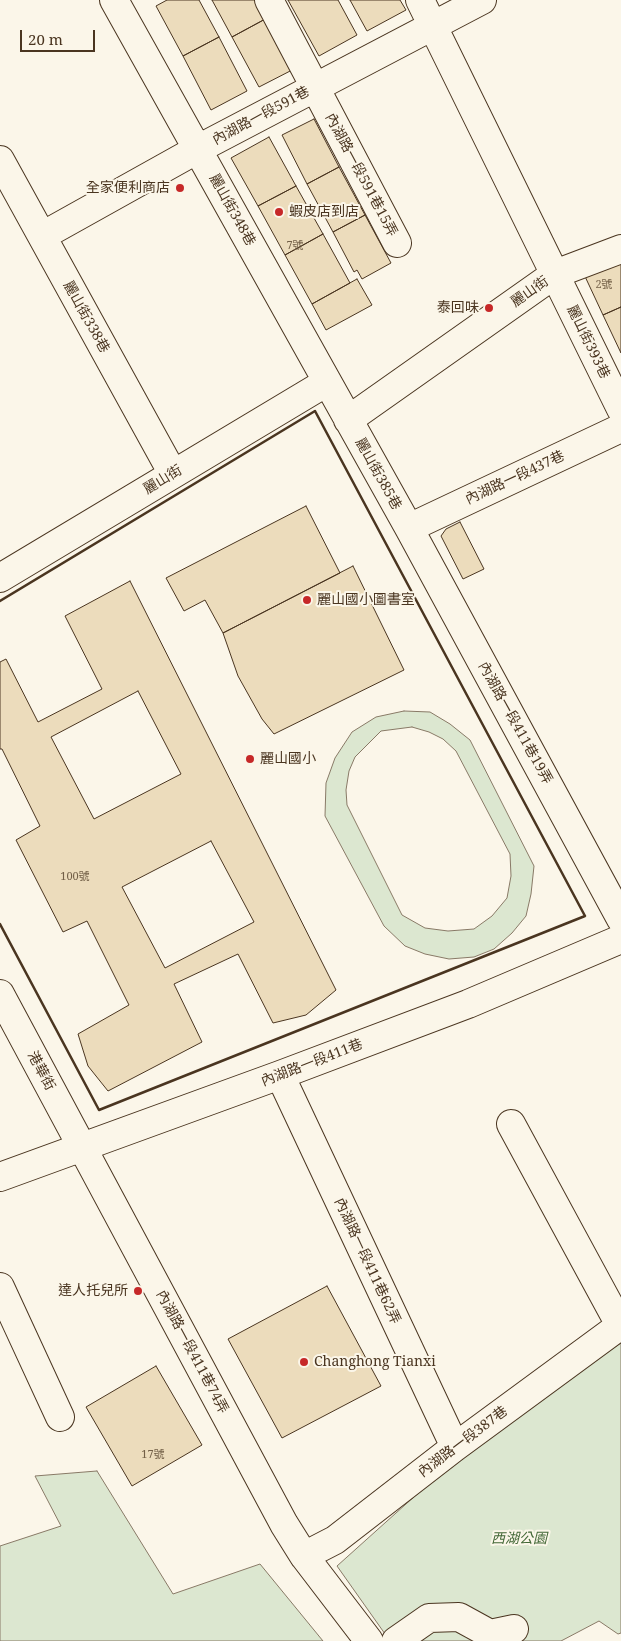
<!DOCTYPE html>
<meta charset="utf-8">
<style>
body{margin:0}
#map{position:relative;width:621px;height:1641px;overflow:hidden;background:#fbf6e9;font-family:"Noto Serif",serif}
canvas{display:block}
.scale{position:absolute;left:20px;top:30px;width:75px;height:22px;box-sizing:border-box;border:2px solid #4a3520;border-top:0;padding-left:6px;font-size:15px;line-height:18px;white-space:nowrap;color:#4a3520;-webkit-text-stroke:4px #fbf6e9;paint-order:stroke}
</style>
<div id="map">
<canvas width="621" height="1641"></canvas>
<div class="scale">20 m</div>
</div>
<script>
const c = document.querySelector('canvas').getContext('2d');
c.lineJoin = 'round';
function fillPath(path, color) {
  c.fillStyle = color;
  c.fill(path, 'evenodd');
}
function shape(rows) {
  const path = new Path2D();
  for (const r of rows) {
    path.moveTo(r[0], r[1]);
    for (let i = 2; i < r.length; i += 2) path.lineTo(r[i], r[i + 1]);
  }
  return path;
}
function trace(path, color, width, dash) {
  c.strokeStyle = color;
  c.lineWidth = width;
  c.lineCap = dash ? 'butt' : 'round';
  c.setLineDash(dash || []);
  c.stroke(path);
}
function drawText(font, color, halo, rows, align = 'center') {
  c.font = font + ' "Noto Serif","Noto Sans TC",serif';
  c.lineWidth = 4;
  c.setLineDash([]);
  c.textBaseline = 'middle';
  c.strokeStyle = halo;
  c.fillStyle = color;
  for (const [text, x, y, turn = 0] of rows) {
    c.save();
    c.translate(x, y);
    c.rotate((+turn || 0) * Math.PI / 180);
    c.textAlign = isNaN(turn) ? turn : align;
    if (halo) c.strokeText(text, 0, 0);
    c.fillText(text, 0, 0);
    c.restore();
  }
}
const green = shape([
 [404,711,430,712,450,724,470,740,534,866,531,894,526,916,512,933,494,949,474,957,449,959,425,954,405,946,384,926,325,816,326,783,335,758,352,732,376,717,404,711],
 [412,727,429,732,443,739,456,751,510,854,511,876,507,898,492,916,474,929,448,931,425,928,402,915,347,805,346,790,349,771,355,757,381,731,412,727],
 [621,1343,621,1633,618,1634,599,1621,561,1641,390,1641,337,1566,455,1460,552,1388,621,1343],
 [97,1471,173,1594,260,1564,323,1641,0,1641,0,1546,61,1526,35,1476,97,1471]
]);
const building = shape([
 [167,0,199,0,219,37,183,56,156,6,167,0],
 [212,0,260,0,269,17,232,37,212,0],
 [288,0,338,0,357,35,319,56,288,0],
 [350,0,400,0,406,10,367,31,350,0],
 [269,17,296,68,259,87,232,37,269,17],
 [219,37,247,91,211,110,183,56,219,37],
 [314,119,339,167,307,184,282,135,314,119],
 [269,137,296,186,258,206,231,158,269,137],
 [339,167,365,215,333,232,307,184,339,167],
 [296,186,323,234,285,255,258,206,296,186],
 [365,215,391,263,362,279,357,270,354,272,333,232,365,215],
 [323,234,350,283,312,304,285,255,323,234],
 [621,251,621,307,603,315,582,270,621,251],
 [357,279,372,305,326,330,312,304,357,279],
 [621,307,621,353,603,315,621,307],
 [306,506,340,573,223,633,205,600,184,611,166,578,306,506],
 [460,522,484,569,463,579,441,536,446,529,460,522],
 [353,566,404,670,274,734,262,719,238,676,223,633,353,566],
 [130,581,336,990,306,1015,273,1023,238,954,174,984,202,1042,108,1091,88,1066,78,1034,129,1005,87,921,63,932,16,840,40,826,2,749,0,749,0,662,6,659,38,722,102,689,65,616,130,581],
 [138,691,181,774,94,819,51,737,138,691],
 [211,841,254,922,165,968,122,887,211,841],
 [327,1286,381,1386,282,1438,228,1339,327,1286],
 [156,1366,202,1445,132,1486,86,1407,156,1366]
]);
const minor = shape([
 [114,0,409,528,621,919],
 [269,0,397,243],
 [420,0,621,409],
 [0,160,173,474],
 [42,236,198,149,482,0],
 [348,420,555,274,621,249],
 [409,528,621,428],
 [0,578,327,382],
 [0,994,284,1524,304,1556,369,1641],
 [280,1075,455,1447],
 [511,1124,620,1325],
 [0,1177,280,1075,468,1004,621,939],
 [0,1287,60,1417],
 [304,1556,335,1540,455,1447,621,1325],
 [396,1641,429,1618,459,1617,490,1634,514,1629]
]);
const wall = shape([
 [0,601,315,411,585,916,99,1110,0,924]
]);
const markers = [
 [180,188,5,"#c62828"],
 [279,212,5,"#c62828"],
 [489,308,5,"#c62828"],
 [307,600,5,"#c62828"],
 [250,759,5,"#c62828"],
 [138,1291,5,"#c62828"],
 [304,1362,5,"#c62828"]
];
const numberNames = [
 ["7號",295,246],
 ["2號",604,285],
 ["100號",75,877],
 ["17號",153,1455]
];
const streetNames = [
 ["內湖路一段591巷",261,116,-28],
 ["內湖路一段591巷15弄",361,175,62],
 ["麗山街348巷",232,210,61],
 ["麗山街",530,292,-35],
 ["麗山街338巷",86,317,61],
 ["麗山街393巷",588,342,64],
 ["麗山街385巷",378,474,61],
 ["內湖路一段437巷",515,478,-25],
 ["麗山街",163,480,-31],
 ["內湖路一段411巷19弄",515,723,61],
 ["內湖路一段411巷",312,1063,-21],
 ["港華街",41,1071,62],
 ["內湖路一段411巷62弄",367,1261,65],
 ["內湖路一段411巷74弄",192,1352,62],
 ["內湖路一段387巷",463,1442,-37]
];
const poiNames = [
 ["全家便利商店",170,188,"right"],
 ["蝦皮店到店",289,212],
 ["泰回味",479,308,"right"],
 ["麗山國小圖書室",317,600],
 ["麗山國小",260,759],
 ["達人托兒所",128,1291,"right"],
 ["Changhong Tianxi",314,1362]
];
const parkNames = [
 ["西湖公園",519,1539]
];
fillPath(green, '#dce7d0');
trace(green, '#887966', 1);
fillPath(building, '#ecdcbc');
trace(building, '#4a3520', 1);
trace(minor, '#4a3520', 30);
trace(minor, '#fbf6e9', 28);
trace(wall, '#4a3520', 2.5);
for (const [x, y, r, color] of markers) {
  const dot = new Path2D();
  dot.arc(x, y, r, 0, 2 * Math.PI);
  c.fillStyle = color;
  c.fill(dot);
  trace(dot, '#fbf6e9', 2);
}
drawText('11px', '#725f47', null, numberNames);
drawText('14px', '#4a3520', '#fbf6e9', streetNames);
drawText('14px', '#4a3520', '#fbf6e9', poiNames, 'left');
drawText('italic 14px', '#436837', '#fbf6e9', parkNames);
</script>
